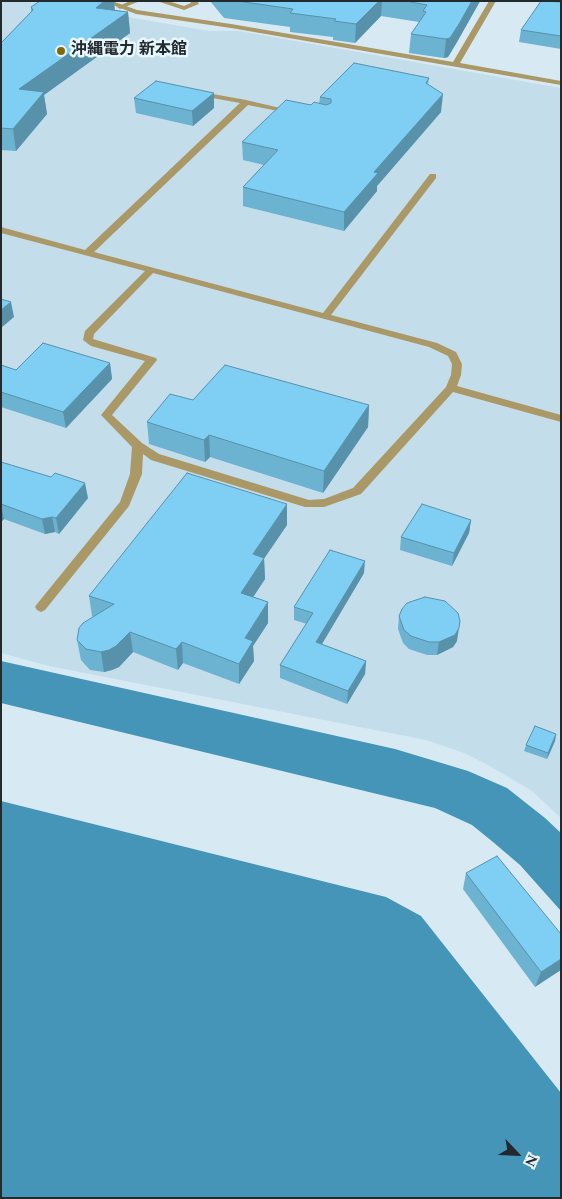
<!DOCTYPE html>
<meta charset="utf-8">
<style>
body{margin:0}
#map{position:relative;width:562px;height:1199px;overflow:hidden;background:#d7eaf3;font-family:Spectral,serif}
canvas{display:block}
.frame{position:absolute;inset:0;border:2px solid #222a2d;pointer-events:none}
.north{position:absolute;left:492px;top:1129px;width:50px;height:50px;-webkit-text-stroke:4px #e8f7fe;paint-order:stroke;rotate:115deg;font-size:14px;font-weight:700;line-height:20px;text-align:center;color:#222a2d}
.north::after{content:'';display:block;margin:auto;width:18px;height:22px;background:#222a2d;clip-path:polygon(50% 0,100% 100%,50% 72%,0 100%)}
</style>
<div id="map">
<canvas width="562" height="1199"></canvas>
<div class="frame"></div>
<div class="north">N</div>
</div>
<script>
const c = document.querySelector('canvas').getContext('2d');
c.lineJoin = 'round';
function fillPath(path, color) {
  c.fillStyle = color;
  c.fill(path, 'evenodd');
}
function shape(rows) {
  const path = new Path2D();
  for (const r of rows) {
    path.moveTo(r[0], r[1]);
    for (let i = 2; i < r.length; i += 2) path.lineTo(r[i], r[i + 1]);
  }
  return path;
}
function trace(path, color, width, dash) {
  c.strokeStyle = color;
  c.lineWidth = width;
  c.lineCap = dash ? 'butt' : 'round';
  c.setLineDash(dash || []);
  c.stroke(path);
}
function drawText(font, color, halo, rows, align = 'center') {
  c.font = font + ' Spectral,"Noto Sans JP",serif';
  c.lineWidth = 5;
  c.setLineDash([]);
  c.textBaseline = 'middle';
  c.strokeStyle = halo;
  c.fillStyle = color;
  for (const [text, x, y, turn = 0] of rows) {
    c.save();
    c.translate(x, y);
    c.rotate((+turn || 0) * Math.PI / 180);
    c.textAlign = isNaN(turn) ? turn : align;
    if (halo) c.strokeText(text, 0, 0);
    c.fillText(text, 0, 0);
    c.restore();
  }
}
const built = shape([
 [1,1,86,1,128,17,209,31,239,31,561,88,561,818,532,791,488,765,464,753,426,740,49,666,1,653]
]);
const water = shape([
 [1,661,395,749,468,771,507,788,545,818,561,833,561,911,520,865,493,842,472,825,435,808,1,703],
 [1,801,386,897,421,916,561,1093,561,1198,1,1198]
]);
const lane = shape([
 [130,1,140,1,120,9,117,7,130,1],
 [157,1,168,1,184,6,191,3,190,1,197,1,199,4,184,10,157,1],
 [196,91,246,100,297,112,293,114,248,105,94,252,323,313,430,174,436,174,436,178,331,315,437,343,456,352,462,364,461,375,457,386,561,415,561,422,453,392,361,494,324,507,305,507,151,460,143,454,142,474,129,506,45,610,41,612,37,610,35,607,37,604,120,502,130,474,132,447,101,415,145,361,91,346,83,340,85,331,145,271,1,233,1,227,85,250,240,103,196,95,196,91],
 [153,273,429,347,448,356,452,364,451,375,446,387,353,488,324,499,309,500,159,454,142,443,112,415,157,360,156,358,93,339,94,334,153,273]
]);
const street = shape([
 [102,1,112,1,137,10,231,24,453,62,489,1,496,1,460,63,561,81,561,85,231,28,136,14,102,1]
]);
const wall = shape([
 [40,1,114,1,115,10,128,12,130,33,44,95,47,114,16,151,1,150,1,43,31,12,31,7],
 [210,1,480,1,479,3,457,42,448,57,444,58,409,53,411,34,419,22,381,16,355,43,333,40,333,37,290,32,290,27,224,18],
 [561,2,561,49,519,42,521,30],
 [429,78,428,84,441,112,377,186,377,191,344,231,243,206,243,187,264,165,243,160,242,142,311,105,319,104,320,97],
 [214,93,214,108,193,126,136,113,134,98],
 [110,363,112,379,66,428,1,407,1,365,16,370],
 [193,400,369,405,368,427,323,493,210,457,205,462,149,444,147,422],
 [1,462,88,498,59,534,55,532,45,534,4,519,1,522],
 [471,520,469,533,452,566,400,550,401,537],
 [287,525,264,558,265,579,253,597,268,602,268,623,253,646,254,661,239,684,183,663,178,670,133,652,119,667,112,670,104,672,90,670,81,660,77,640,93,617,92,616,89,596],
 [364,573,322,644,366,661,365,674,347,704,280,678,280,665,307,624,294,620,294,607],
 [399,616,457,641,453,647,437,655,427,655,409,649,403,643,398,629],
 [556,734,555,741,547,759,524,751,526,745],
 [466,873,561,934,535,987,463,889]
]);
const shadedWall = shape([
 [95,1,114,1,115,14,99,28],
 [379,1,382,1,381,16,355,43,356,24],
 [472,1,480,1,479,3,457,42,448,57,444,58,446,39],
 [128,12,130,33,44,95,47,114,16,151,13,129,19,89],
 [214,93,214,108,193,126,192,111],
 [443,94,441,112,377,186,377,191,344,231,344,212,374,172],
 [11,302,14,317,1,328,1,310],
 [110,363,112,379,66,428,63,412],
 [369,405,368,427,323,493,324,471],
 [209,435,210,457,205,462,204,440],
 [85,483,88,498,59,534,56,518],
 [287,504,287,525,253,575,253,554],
 [1,506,4,519,1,522],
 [52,517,55,532,45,534,42,519],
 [471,520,469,533,452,566,454,553],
 [264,558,265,579,242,614,241,593],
 [365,561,364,573,316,654,316,642],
 [268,602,268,623,253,646,254,661,239,684,239,664,245,638],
 [460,621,457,641,453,647,437,655,439,642],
 [130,632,133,652,119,667,112,670,104,672,101,652],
 [182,642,183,663,178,670,176,649],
 [366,661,365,674,347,704,348,691],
 [556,734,555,741,547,759,548,753],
 [561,959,561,970,535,987,541,972]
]);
const building = shape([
 [40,1,104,1,96,8,128,12,19,89,44,92,13,129,1,128,1,43,33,10,31,7,40,1],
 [237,1,379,1,356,24,334,21,336,19,290,13,293,9,237,1],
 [406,1,472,1,459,24,450,38,446,39,411,34,426,12,423,11,427,5,406,1],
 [541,1,561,2,561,36,521,30,541,1],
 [354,63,429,78,426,83,443,94,374,172,378,173,344,212,243,187,278,150,242,142,286,100,311,105,314,102,326,105,331,103,331,99,320,97,354,63],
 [156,81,214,93,192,111,134,98,156,81],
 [1,299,11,302,1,310,1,299],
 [43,343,110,363,63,412,1,392,1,365,16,370,43,343],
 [225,365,369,405,324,471,209,435,204,440,147,422,170,394,193,400,225,365],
 [1,462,51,477,55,473,85,483,56,518,52,517,42,519,1,504,1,462],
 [187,473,287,504,253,554,264,558,241,593,268,602,245,638,253,641,239,664,182,642,176,649,130,632,116,646,109,650,101,652,86,649,77,640,79,628,83,623,114,604,89,596,187,473],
 [422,504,471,520,454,553,401,537,422,504],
 [330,550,365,561,316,642,366,661,348,691,280,665,313,613,294,607,330,550],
 [425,597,445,601,458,613,460,621,459,628,455,635,439,642,429,642,411,636,404,630,399,616,402,609,407,603,425,597],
 [535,726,556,734,548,753,526,745,535,726],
 [497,856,561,934,561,959,541,972,466,873,497,856]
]);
const markers = [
 [61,51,5,"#846801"]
];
const farPoinames = [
 ["沖縄電力 新本館",71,51]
];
fillPath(built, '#c3ddea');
fillPath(water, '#4495b7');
fillPath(lane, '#aa9867');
fillPath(street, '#aa9867');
fillPath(wall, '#6cb2d1');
fillPath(shadedWall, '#5891aa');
fillPath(building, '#7ecff3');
trace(building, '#5891aa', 1);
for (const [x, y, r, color] of markers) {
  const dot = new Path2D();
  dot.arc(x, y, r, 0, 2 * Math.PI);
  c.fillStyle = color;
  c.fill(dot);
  trace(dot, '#e8f7fe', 2);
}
drawText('bold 16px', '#222a2d', '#e8f7fe', farPoinames, 'left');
</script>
